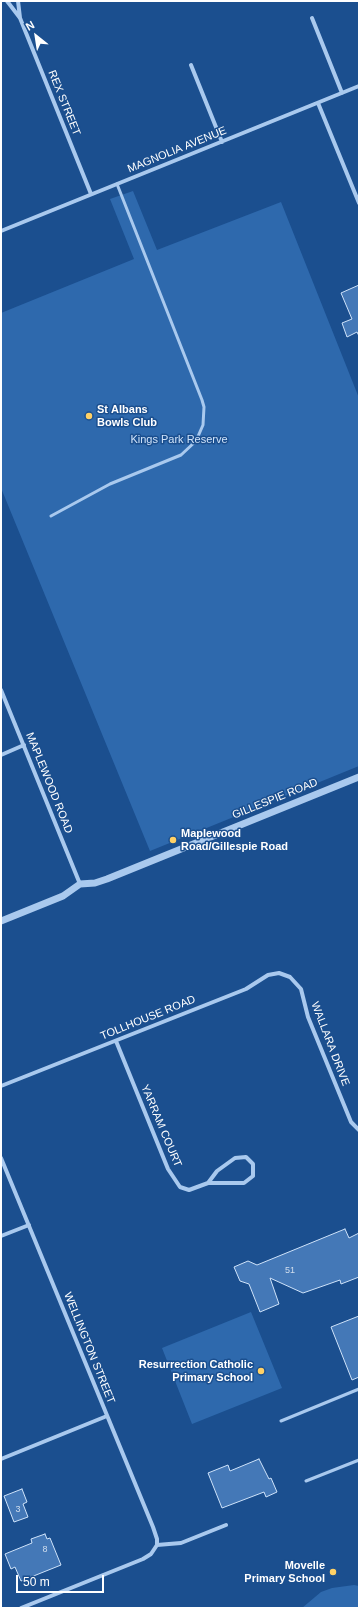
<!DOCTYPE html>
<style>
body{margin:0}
#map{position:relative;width:360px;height:1609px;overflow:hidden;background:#1b4f8f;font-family:Helvetica,sans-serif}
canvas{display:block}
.frame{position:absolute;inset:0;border:2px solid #fff;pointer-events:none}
.north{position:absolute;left:16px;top:16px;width:40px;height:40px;-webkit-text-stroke:3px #1b4f8f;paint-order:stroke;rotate:330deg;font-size:11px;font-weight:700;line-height:16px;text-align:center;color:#fff}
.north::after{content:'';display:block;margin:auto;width:14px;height:18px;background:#fff;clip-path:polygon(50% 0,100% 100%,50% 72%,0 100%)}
.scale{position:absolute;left:16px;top:1575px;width:88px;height:18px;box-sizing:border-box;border:2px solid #fff;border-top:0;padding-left:5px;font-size:12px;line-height:14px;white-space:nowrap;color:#fff;-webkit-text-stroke:3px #1b4f8f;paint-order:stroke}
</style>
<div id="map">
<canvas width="360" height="1609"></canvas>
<div class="frame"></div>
<div class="north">N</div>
<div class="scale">50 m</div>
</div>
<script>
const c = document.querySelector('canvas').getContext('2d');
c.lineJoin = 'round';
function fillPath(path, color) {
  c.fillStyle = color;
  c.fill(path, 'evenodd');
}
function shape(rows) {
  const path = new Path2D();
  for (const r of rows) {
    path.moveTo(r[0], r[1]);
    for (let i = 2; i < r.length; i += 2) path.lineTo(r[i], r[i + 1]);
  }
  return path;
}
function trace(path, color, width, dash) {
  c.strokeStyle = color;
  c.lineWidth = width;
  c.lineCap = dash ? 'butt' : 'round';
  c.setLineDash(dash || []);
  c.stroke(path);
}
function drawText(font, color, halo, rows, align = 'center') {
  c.font = font + ' Helvetica,sans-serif';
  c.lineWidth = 3;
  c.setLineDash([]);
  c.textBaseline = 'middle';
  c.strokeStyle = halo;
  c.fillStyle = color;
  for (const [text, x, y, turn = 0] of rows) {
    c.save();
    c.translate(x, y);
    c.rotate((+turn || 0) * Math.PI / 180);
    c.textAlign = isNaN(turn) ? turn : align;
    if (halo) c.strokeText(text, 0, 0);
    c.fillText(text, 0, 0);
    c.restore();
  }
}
const green = shape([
 [133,191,157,250,281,202,359,398,359,766,150,851,1,488,1,313,134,259,110,199],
 [251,1312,282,1388,192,1424,162,1348],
 [354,1585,359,1586,359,1608,302,1608,321,1592,332,1588]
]);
const building = shape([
 [359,285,359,336,357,332,347,337,342,323,352,319,341,293,359,285],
 [345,1229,349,1238,359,1233,359,1277,341,1284,340,1280,303,1293,270,1278,279,1304,260,1312,249,1284,240,1281,234,1267,248,1261,257,1265,345,1229],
 [359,1316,359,1377,352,1380,331,1327,359,1316],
 [259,1459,269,1479,271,1478,277,1492,266,1497,264,1492,222,1508,208,1473,228,1465,230,1471,259,1459],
 [22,1489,27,1502,23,1504,28,1517,14,1522,4,1496,22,1489],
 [45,1534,47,1539,50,1538,61,1565,21,1581,15,1567,11,1569,5,1554,32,1543,31,1539,45,1534]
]);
const service = shape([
 [51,516,110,484,181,455,196,441,203,425,204,407,202,400,117,184],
 [281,1421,359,1389],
 [306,1481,359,1460]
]);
const minor = shape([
 [7,1,20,18,91,194],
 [18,1,20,18],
 [312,18,342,93],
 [191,65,222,142],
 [318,103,359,203],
 [1,231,359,86],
 [1,690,80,884],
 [1,755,24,745],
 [116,1041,168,1169,180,1187,189,1190,208,1183,217,1171,235,1158,246,1157,253,1164,253,1176,244,1183,208,1183],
 [1,1086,246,989,268,975,279,973,290,977,301,989,308,1017,351,1122,359,1130],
 [1,1158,153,1527,157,1539,157,1545],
 [1,1236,29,1225],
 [1,1459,107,1416],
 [21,1608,143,1559,151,1554,157,1545,181,1543,226,1525]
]);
const tertiary = shape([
 [1,921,63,896,80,884,95,883,107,879,359,777]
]);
const markers = [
 [89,416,4,"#ffd166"],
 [173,840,4,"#ffd166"],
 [261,1371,4,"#ffd166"],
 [333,1572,4,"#ffd166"]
];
const numberNames = [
 ["51",290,1271],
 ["3",18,1510],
 ["8",45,1550]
];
const streetNames = [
 ["REX STREET",64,103,68],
 ["MAGNOLIA AVENUE",177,150,-22],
 ["MAPLEWOOD ROAD",49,783,68],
 ["GILLESPIE ROAD",275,799,-22],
 ["TOLLHOUSE ROAD",148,1018,-22],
 ["WALLARA DRIVE",330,1044,69],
 ["YARRAM COURT",161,1126,67],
 ["WELLINGTON STREET",89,1348,68]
];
const poiNames = [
 ["St Albans",97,410],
 ["Bowls Club",97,423],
 ["Maplewood",181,834],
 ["Road/Gillespie Road",181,847],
 ["Resurrection Catholic",253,1365,"right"],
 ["Primary School",253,1378,"right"],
 ["Movelle",325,1566,"right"],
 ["Primary School",325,1579,"right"]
];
const parkNames = [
 ["Kings Park Reserve",179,440]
];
fillPath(green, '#2e69ad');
fillPath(building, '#4478b7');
trace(building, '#cfe3fa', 1);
trace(service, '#a9c9ee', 3);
trace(minor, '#a9c9ee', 4);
trace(tertiary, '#a9c9ee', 7);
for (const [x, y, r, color] of markers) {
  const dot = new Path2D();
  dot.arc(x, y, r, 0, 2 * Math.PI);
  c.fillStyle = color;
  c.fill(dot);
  trace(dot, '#1b4f8f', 1.5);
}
drawText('9px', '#d0dded', null, numberNames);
drawText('11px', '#fff', '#1b4f8f', streetNames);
drawText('bold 11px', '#fff', '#1b4f8f', poiNames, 'left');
drawText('11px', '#cfe3fa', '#1b4f8f', parkNames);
</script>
